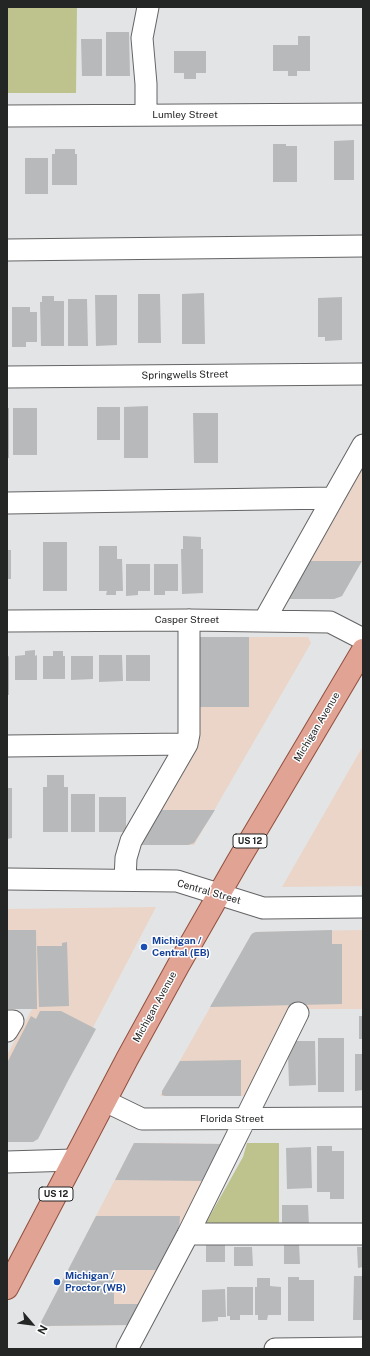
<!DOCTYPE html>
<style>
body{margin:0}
#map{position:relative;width:370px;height:1356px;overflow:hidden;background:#e3e4e5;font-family:"Public Sans",sans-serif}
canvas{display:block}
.frame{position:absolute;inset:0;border:8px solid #242525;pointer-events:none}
.north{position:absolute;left:12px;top:1304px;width:40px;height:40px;-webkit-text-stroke:3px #fff;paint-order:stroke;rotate:118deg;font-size:11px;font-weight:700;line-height:16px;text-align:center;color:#242525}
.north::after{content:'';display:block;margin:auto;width:14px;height:18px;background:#242525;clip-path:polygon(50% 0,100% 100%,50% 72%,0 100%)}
</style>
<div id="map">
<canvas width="370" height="1356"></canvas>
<div class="frame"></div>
<div class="north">N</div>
</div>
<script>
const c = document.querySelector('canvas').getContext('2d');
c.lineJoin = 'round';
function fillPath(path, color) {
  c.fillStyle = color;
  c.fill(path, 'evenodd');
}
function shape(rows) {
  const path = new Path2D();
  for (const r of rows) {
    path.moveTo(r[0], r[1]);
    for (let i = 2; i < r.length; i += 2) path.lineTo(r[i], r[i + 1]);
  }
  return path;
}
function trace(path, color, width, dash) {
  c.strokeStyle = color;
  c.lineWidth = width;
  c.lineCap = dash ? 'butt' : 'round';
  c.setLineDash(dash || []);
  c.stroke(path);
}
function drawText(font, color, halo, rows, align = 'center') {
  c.font = font + ' "Public Sans",sans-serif';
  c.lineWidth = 3;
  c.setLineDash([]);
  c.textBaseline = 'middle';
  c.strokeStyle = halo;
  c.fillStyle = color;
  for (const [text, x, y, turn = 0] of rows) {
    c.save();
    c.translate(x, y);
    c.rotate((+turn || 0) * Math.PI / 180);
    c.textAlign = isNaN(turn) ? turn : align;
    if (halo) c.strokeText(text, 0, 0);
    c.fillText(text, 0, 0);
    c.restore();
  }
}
const commercial = shape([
 [363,462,363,559,342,596,334,599,284,599],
 [199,637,308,637,311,643,194,845,142,845,190,755],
 [363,746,363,886,282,887],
 [156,907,33,1142,7,1142,7,1055,32,1009,7,1009,7,909],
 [363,930,363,1009,292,1009,251,1096,160,1096,251,935,256,932],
 [134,1143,226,1144,132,1325,43,1326,41,1322]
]);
const green = shape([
 [7,7,77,7,76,93,7,93],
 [247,1143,279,1143,279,1229,203,1228,243,1157]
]);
const building = shape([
 [106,32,129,32,130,76,106,76],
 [298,36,310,36,310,71,297,71,297,76,288,76,288,71,273,71,273,45,298,45],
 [81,39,102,39,102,76,82,76],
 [174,51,206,51,206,73,196,73,196,79,184,79,184,73,174,73],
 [354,140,354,180,334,180,334,141],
 [273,144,286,144,286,146,297,146,297,182,273,182],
 [55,149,75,149,75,154,77,154,77,185,52,185,52,154,55,154],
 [25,158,48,158,48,194,25,194],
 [204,293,205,344,182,344,182,294],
 [138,294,160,294,161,343,138,343],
 [95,295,117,295,117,345,96,346],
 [42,296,54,296,54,301,64,301,64,346,41,346,40,302,42,302],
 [342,297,342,340,325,341,325,337,318,337,318,298],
 [68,299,87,299,88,346,68,346],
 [12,307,30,307,30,312,37,312,37,342,26,342,26,347,12,347],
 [148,406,148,458,124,458,124,407],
 [97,407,120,407,120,440,97,440],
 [7,408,9,408,9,458,7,458],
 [13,408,37,408,37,455,13,455],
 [193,413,218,413,218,463,194,463],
 [183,536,201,537,201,549,203,549,203,593,182,594,181,549,183,549],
 [43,542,67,542,67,591,43,591],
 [99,546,117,546,117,559,122,559,123,591,116,591,116,595,106,595,107,591,99,591],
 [7,550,11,550,11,579,7,579],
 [306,561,362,561,342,596,334,599,284,599],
 [126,564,150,564,150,591,138,591,138,595,126,596],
 [154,564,178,564,178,591,165,591,165,595,154,595],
 [199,637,249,637,249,707,199,707],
 [35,650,35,656,37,655,37,680,15,680,15,656,25,655,25,651],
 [53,651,63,651,63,656,65,656,65,679,43,679,43,656,53,656],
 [99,655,122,655,123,681,99,682],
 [126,655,150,655,150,681,126,681],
 [9,656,9,695,7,695,7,657],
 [71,656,93,656,93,679,71,680],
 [47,775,64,775,64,787,68,787,68,832,43,832,43,787,47,787],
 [7,788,12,788,12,838,7,839],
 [71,794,95,794,95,832,71,832],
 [99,797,126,797,126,832,99,832],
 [159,810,215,810,194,843,188,845,142,845,142,839],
 [7,930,36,930,37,1009,7,1009],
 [332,930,332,944,342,944,342,1004,210,1007,251,935,253,933,256,932],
 [67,942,69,1006,39,1007,37,946,62,946,62,943],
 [40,1011,61,1011,96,1029,69,1079,38,1139,33,1142,7,1142,7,1063,31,1016,36,1019],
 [359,1016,363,1016,363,1039,359,1039],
 [318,1038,344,1038,344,1092,318,1092],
 [295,1041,315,1041,316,1085,289,1086,288,1053,290,1053,290,1047],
 [355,1054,363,1054,363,1090,355,1091],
 [241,1060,241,1096,165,1096,162,1095,162,1091,180,1061],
 [134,1143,226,1144,206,1181,115,1180],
 [317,1146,332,1146,332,1151,344,1151,344,1199,330,1199,330,1192,317,1192],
 [311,1147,312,1188,287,1189,286,1148],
 [282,1205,308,1205,309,1226,282,1227],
 [96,1216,180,1216,179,1233,160,1270,114,1270,114,1304,138,1304,140,1308,132,1325,43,1326,41,1322],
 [299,1244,300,1264,284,1264,284,1245],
 [206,1245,225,1245,225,1262,206,1262],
 [234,1247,252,1247,253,1266,234,1266],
 [357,1247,363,1247,363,1267,358,1268],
 [354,1276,363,1276,363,1320,353,1320],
 [288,1277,299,1277,299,1280,314,1280,314,1321,288,1321],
 [257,1278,270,1278,270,1286,281,1287,281,1315,268,1315,267,1320,258,1320,258,1315,255,1315,255,1287,257,1287],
 [227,1287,253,1287,253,1315,240,1315,240,1320,230,1320,230,1316,227,1316],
 [225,1289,226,1317,218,1317,218,1321,202,1322,202,1290]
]);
const minor = shape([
 [146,115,146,84,142,38,148,7],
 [7,116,363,114],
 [7,250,363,246],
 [7,377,363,374],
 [333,498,363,445],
 [7,503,333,498,264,621],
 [7,621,189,620,330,622,363,639],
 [7,746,187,744],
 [7,879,177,881,263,908,363,907],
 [125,880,126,858,131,841,187,744,189,734,189,620],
 [7,1021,13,1021,7,1031],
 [105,1101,142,1119,363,1118],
 [7,1162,74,1160],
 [188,1234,363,1234],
 [127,1349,188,1234,298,1013],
 [275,1349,363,1348]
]);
const major = shape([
 [7,1288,127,1059,178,966,238,861,363,650]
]);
const markers = [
 [144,947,4,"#1a4fb4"],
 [57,1282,4,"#1a4fb4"]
];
const shields = [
 [250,841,34],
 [56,1194,34]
];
const shieldNames = [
 ["US 12",250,841],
 ["US 12",56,1194]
];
const streetNames = [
 ["Lumley Street",185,115],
 ["Springwells Street",185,375,-1],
 ["Casper Street",187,620],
 ["Michigan Avenue",317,727,-59],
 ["Central Street",209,892,16],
 ["Michigan Avenue",155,1007,-61],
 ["Florida Street",232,1119]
];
const transitNames = [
 ["Michigan /",152,941],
 ["Central (EB)",152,953],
 ["Michigan /",65,1276],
 ["Proctor (WB)",65,1288]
];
fillPath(commercial, '#ebd5c8');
fillPath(green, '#bec38e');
fillPath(building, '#b8b9ba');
trace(minor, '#646466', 23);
trace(major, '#914f3e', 24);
trace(minor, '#fff', 21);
trace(major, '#e0a394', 22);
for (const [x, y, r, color] of markers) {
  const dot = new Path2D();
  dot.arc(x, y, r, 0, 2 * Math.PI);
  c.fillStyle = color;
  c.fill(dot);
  trace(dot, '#fff', 1.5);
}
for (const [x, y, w] of shields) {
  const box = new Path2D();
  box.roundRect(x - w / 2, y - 7, w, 14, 3);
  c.fillStyle = '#fff';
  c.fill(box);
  trace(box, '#242525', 1);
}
drawText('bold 9px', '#242525', null, shieldNames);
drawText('10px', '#242525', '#fff', streetNames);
drawText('bold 10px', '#164399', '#fff', transitNames, 'left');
</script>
